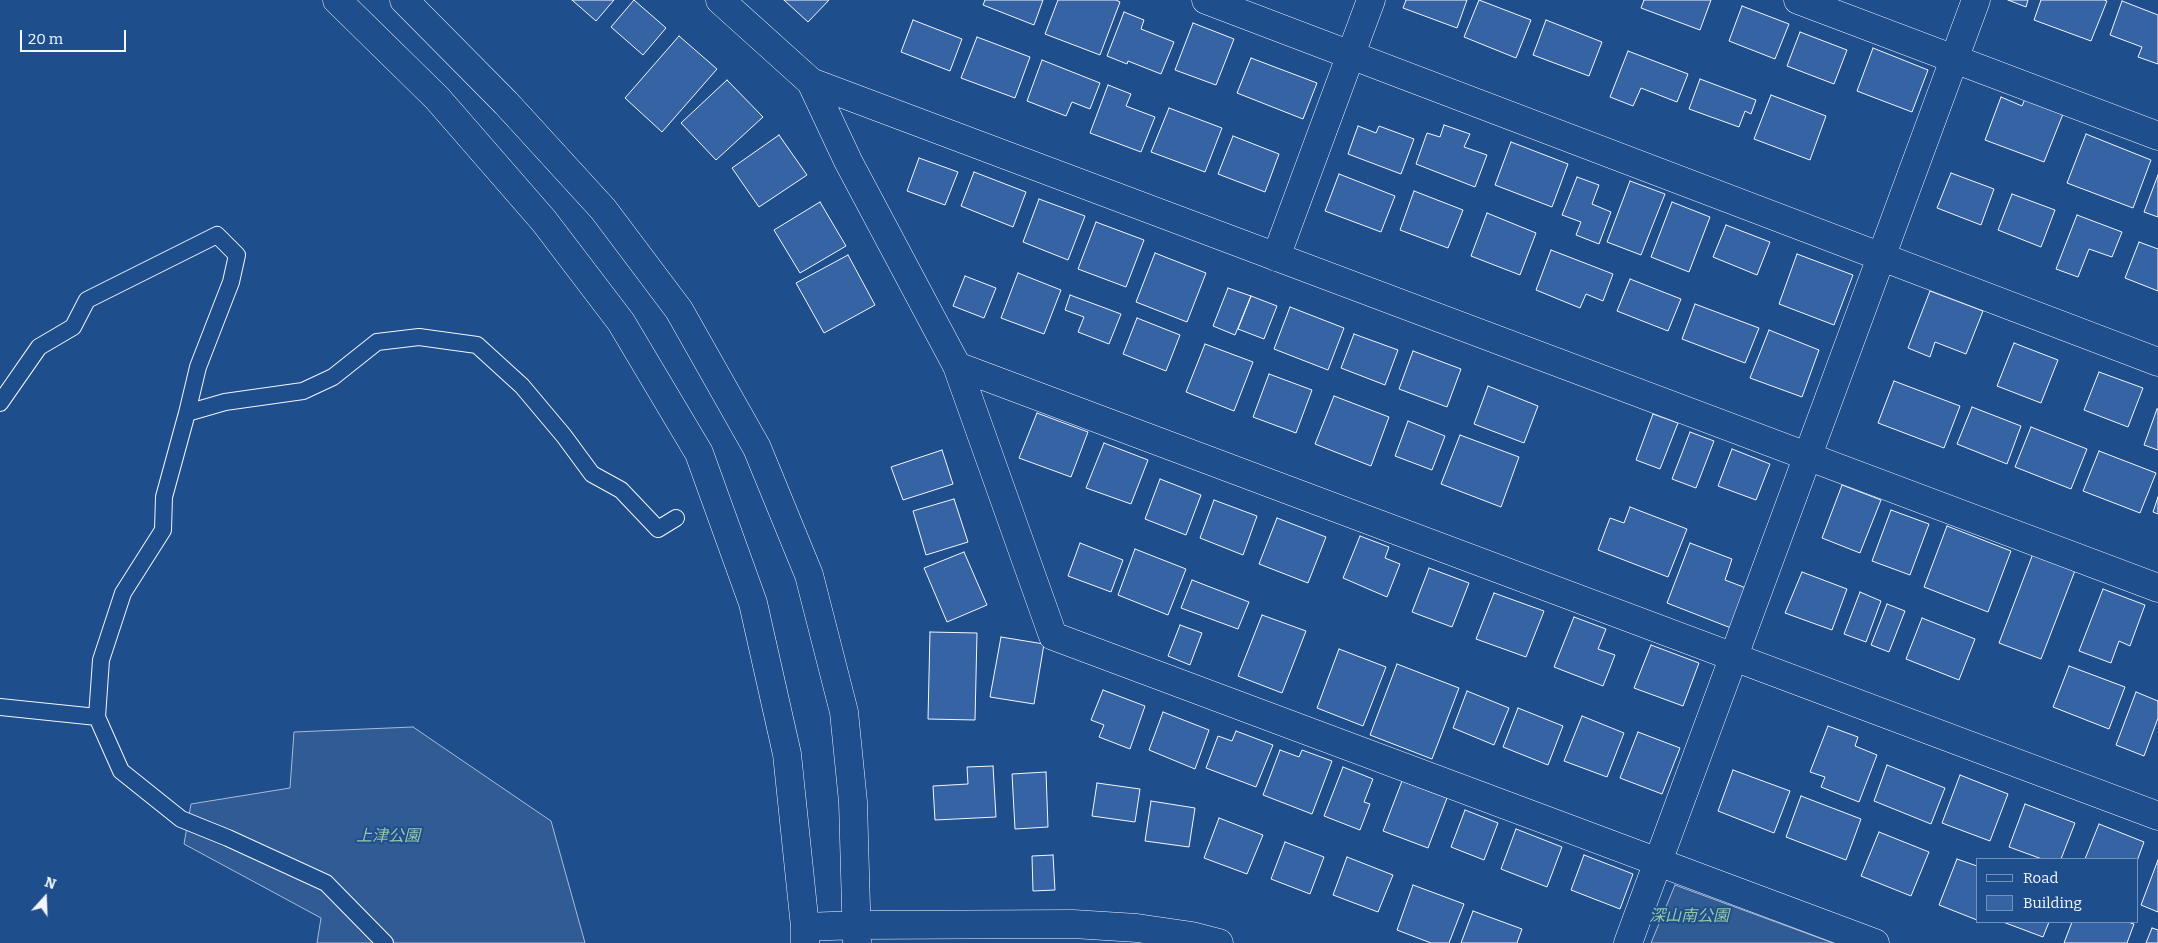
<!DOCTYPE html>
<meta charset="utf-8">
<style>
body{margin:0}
#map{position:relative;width:2158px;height:943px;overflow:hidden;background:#1f4e8c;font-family:Bitter,serif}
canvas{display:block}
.legend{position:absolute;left:1976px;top:858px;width:162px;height:65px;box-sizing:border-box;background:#1f4e8c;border:1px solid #7391ba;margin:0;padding:6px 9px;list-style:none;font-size:15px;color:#f2f6ff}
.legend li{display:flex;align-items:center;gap:10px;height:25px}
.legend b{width:25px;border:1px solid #7391ba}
.north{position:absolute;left:20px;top:873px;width:50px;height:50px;-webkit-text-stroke:4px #1f4e8c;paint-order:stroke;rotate:20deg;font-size:14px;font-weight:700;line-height:20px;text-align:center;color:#f2f6ff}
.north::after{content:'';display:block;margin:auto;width:18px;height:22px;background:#f2f6ff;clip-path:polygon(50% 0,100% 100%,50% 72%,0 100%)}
.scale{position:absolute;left:20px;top:30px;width:106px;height:22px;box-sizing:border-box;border:2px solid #f2f6ff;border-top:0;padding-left:6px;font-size:15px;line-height:18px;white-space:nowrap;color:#f2f6ff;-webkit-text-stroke:4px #1f4e8c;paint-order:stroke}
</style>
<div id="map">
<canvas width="2158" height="943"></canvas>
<ul class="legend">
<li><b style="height:6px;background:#1f4e8c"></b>Road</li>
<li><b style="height:14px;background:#3563a3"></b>Building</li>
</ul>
<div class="north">N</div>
<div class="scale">20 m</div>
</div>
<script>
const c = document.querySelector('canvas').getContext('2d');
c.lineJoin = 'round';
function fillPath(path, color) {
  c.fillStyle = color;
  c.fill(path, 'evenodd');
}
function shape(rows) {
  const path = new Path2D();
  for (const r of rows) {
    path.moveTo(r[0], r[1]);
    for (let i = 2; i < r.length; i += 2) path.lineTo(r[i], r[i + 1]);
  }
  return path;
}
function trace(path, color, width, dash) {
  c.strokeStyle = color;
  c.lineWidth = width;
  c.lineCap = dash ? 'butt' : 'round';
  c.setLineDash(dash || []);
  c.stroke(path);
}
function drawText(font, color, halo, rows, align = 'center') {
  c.font = font + ' Bitter,"Noto Sans JP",serif';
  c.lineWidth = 4;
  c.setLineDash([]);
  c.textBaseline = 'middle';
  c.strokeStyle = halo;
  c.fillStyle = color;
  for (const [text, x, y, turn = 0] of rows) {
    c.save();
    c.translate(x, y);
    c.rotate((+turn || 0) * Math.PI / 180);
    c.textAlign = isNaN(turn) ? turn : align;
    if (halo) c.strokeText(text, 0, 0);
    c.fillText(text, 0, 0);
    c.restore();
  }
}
const built = shape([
 [413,727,551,821,585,943,317,943,321,918,184,844,191,804,290,788,294,732,413,727],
 [1675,885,1833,943,1651,943,1675,885]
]);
const building = shape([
 [572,0,614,0,596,21,572,0],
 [634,0,666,28,643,55,611,27,634,0],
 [784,0,829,0,808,22,784,0],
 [985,0,1043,0,1034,25,983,5,985,0],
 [1058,0,1116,0,1120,2,1100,55,1045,34,1058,0],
 [1406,0,1467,0,1457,28,1403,8,1406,0],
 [1479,0,1531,20,1516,58,1464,37,1479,0],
 [1644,0,1711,0,1700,30,1641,8,1644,0],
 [2008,0,2028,0,2026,7,2008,0],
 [2041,0,2104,0,2107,1,2091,41,2034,20,2041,0],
 [2122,1,2158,15,2158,64,2138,57,2142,47,2110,35,2122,1],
 [1742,6,1789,24,1775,59,1729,41,1742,6],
 [1124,12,1144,20,1141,29,1174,42,1161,74,1128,61,1127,64,1107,56,1124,12],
 [913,20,962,39,950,71,901,52,913,20],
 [1546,20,1602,42,1589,76,1533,55,1546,20],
 [1193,23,1234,39,1216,85,1175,70,1193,23],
 [1800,32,1847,50,1834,84,1787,66,1800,32],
 [679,36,717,69,662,132,625,98,679,36],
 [977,37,1030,57,1015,98,961,78,977,37],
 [1873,48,1928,70,1912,112,1857,91,1873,48],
 [1628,51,1688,74,1677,102,1641,88,1633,106,1610,97,1628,51],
 [1251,58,1317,83,1303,119,1237,93,1251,58],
 [1042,60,1100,83,1090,109,1072,102,1066,116,1027,101,1042,60],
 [1700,79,1756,100,1751,114,1745,111,1739,127,1689,109,1700,79],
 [727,80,763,117,716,160,681,123,727,80],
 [1108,85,1131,94,1126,106,1155,117,1141,152,1090,133,1108,85],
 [1771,95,1826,116,1810,160,1754,139,1771,95],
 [2001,97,2022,106,2025,99,2063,114,2044,162,1985,140,2001,97],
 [1169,108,1222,128,1205,172,1151,152,1169,108],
 [1444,125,1470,134,1464,147,1487,155,1475,187,1416,164,1427,133,1440,137,1444,125],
 [1358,126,1376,133,1379,126,1414,139,1401,174,1348,154,1358,126],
 [2086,134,2151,160,2133,208,2067,183,2086,134],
 [779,135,807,175,759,207,732,168,779,135],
 [1233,136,1279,154,1265,192,1218,174,1233,136],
 [1511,142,1568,164,1552,207,1495,185,1511,142],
 [919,158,958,172,945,205,907,191,919,158],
 [974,172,1026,192,1013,227,961,206,974,172],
 [1951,173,1994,189,1981,225,1937,208,1951,173],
 [1339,174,1395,196,1381,232,1325,211,1339,174],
 [2158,175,2158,217,2144,212,2158,175],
 [1577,177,1599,185,1592,204,1611,212,1599,244,1576,235,1581,222,1562,215,1577,177],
 [1630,181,1665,194,1641,255,1607,242,1630,181],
 [1414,191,1463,210,1448,248,1400,230,1414,191],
 [2012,194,2055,210,2041,247,1998,230,2012,194],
 [1039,199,1085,216,1068,260,1023,242,1039,199],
 [820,202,846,246,800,273,774,230,820,202],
 [1672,202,1710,217,1689,272,1651,257,1672,202],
 [1487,213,1536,233,1520,275,1471,256,1487,213],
 [2077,215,2122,232,2112,257,2089,249,2078,277,2056,269,2077,215],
 [1096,222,1144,240,1126,287,1078,269,1096,222],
 [1726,225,1770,242,1757,275,1713,257,1726,225],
 [2139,242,2158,249,2158,291,2125,278,2139,242],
 [1551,250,1613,274,1603,301,1586,294,1580,308,1536,290,1551,250],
 [1155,253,1206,273,1187,322,1136,302,1155,253],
 [1797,254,1853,275,1834,325,1779,304,1797,254],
 [848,255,875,305,824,333,796,283,848,255],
 [1018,273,1061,290,1044,334,1001,318,1018,273],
 [965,276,996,288,984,318,953,306,965,276],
 [1630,279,1681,299,1668,331,1617,311,1630,279],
 [1228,288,1251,296,1235,335,1213,326,1228,288],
 [1930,291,1983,311,1966,354,1935,342,1930,357,1908,348,1930,291],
 [1070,295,1121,314,1109,344,1078,332,1084,317,1065,310,1070,295],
 [1251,296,1277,306,1264,339,1238,329,1251,296],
 [1695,304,1759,328,1745,363,1682,339,1695,304],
 [1290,307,1344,328,1328,370,1274,349,1290,307],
 [1137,318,1180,335,1166,371,1123,354,1137,318],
 [1769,330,1819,350,1802,397,1750,378,1769,330],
 [1354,334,1398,350,1385,385,1341,368,1354,334],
 [2014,343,2058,360,2041,403,1997,386,2014,343],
 [1205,344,1253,362,1234,411,1186,392,1205,344],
 [1413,351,1461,369,1447,407,1399,389,1413,351],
 [2099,372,2143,388,2128,427,2084,410,2099,372],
 [1269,374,1312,390,1296,433,1253,417,1269,374],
 [1894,381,1960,406,1944,448,1878,423,1894,381],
 [1488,386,1538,406,1524,443,1474,424,1488,386],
 [1334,396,1389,417,1371,466,1315,444,1334,396],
 [1972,407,2021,426,2007,464,1957,444,1972,407],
 [2157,409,2158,409,2158,450,2144,445,2157,409],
 [1037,413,1088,432,1071,477,1019,458,1037,413],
 [1653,414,1678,423,1660,469,1636,460,1653,414],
 [1408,421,1445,436,1432,470,1395,456,1408,421],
 [2031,427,2087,449,2071,489,2015,467,2031,427],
 [1690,432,1714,441,1696,488,1672,479,1690,432],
 [1460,435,1519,457,1501,507,1441,484,1460,435],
 [1104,443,1148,460,1131,504,1086,488,1104,443],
 [1732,449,1770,464,1756,500,1718,486,1732,449],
 [942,450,953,484,903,500,891,467,942,450],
 [2099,451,2156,473,2140,513,2083,491,2099,451],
 [1160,479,1201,495,1186,535,1145,519,1160,479],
 [1842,485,1881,500,1860,553,1822,538,1842,485],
 [2158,497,2158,514,2153,512,2158,497],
 [954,499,968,542,926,555,913,511,954,499],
 [1214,500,1257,516,1243,555,1200,538,1214,500],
 [1630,507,1687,529,1668,577,1598,550,1610,518,1624,523,1630,507],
 [1891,510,1929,524,1910,575,1872,561,1891,510],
 [1277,518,1326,537,1308,583,1259,564,1277,518],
 [1947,526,2011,551,1988,612,1924,587,1947,526],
 [1360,536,1389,547,1385,558,1400,564,1387,597,1343,578,1360,536],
 [1080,543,1123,560,1111,592,1068,576,1080,543],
 [1690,543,1732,559,1725,580,1746,588,1731,628,1667,603,1690,543],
 [1135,549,1186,569,1168,615,1118,595,1135,549],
 [2034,551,2076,568,2041,659,1999,643,2034,551],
 [964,552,987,605,947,622,924,568,964,552],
 [1429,568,1469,583,1452,627,1412,612,1429,568],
 [1802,572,1847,589,1832,630,1785,613,1802,572],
 [1192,580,1249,602,1238,629,1181,608,1192,580],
 [2103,589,2145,605,2130,646,2119,641,2111,663,2079,651,2103,589],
 [1860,592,1881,601,1866,642,1844,634,1860,592],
 [1494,593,1544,611,1526,657,1476,639,1494,593],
 [1887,604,1905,611,1889,652,1871,645,1887,604],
 [1262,615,1306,631,1282,693,1238,676,1262,615],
 [1574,617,1606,629,1598,649,1615,655,1603,686,1554,667,1574,617],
 [1922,618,1975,639,1959,680,1906,659,1922,618],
 [1180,625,1202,633,1190,665,1168,656,1180,625],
 [930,632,977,633,975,720,928,719,930,632],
 [1001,637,1044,644,1034,704,990,697,1001,637],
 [1651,645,1699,663,1683,706,1634,688,1651,645],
 [1339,649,1386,667,1363,726,1317,708,1339,649],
 [1397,664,1459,688,1432,759,1370,735,1397,664],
 [2069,666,2125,687,2109,729,2053,707,2069,666],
 [1103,690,1145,706,1130,749,1099,737,1104,725,1091,720,1103,690],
 [1467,691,1509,708,1494,745,1453,728,1467,691],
 [2136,692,2158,701,2158,718,2144,756,2116,745,2136,692],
 [1518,708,1563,726,1548,765,1503,747,1518,708],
 [1163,712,1209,730,1195,769,1149,750,1163,712],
 [1582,716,1624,733,1607,777,1564,761,1582,716],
 [1828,726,1858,737,1855,746,1877,755,1859,802,1821,787,1825,777,1810,772,1828,726],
 [1236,731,1273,745,1256,787,1206,768,1218,736,1232,741,1236,731],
 [1638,732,1680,748,1662,794,1620,778,1638,732],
 [1280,750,1299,757,1302,750,1332,761,1312,814,1263,795,1280,750],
 [1887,765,1945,788,1931,824,1874,801,1887,765],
 [993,766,996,817,935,820,933,786,968,784,967,767,993,766],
 [1343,767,1373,779,1364,802,1370,804,1360,830,1324,816,1343,767],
 [1733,770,1790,791,1774,833,1718,811,1733,770],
 [1046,772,1048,827,1015,829,1012,774,1046,772],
 [1960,775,2008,794,1990,841,1942,823,1960,775],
 [1402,781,1447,798,1428,848,1383,831,1402,781],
 [1097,783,1140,789,1135,822,1092,816,1097,783],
 [1801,796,1861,819,1846,860,1786,837,1801,796],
 [1151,801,1195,808,1189,847,1145,841,1151,801],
 [2025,804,2075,823,2061,859,2042,859,2009,847,2025,804],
 [1465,810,1498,823,1484,860,1451,847,1465,810],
 [1219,818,1263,835,1247,874,1204,858,1219,818],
 [2099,824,2144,842,2137,861,2085,859,2099,824],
 [1516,829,1562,847,1547,887,1501,869,1516,829],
 [1879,832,1929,852,1911,896,1861,876,1879,832],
 [1285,842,1324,857,1310,894,1271,879,1285,842],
 [1053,855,1055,890,1033,891,1032,856,1053,855],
 [1584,855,1633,874,1620,909,1571,890,1584,855],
 [1347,857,1393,875,1378,912,1333,895,1347,857],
 [1957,859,1977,866,1977,920,1939,905,1957,859],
 [2158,860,2158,912,2141,905,2158,860],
 [1413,885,1464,904,1449,943,1431,943,1397,930,1413,885],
 [1473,911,1522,929,1517,943,1461,943,1473,911],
 [2003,922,2049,922,2043,937,2003,922],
 [2072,922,2128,922,2134,924,2127,943,2064,943,2072,922],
 [2152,928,2158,930,2158,943,2146,943,2152,928]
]);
const service = shape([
 [0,403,39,347,73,327,87,300,217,235,237,255,231,282,198,367,187,413,225,402,303,391,333,377,377,342,419,337,477,345,522,386,564,436,592,474,621,490,658,529,676,518],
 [0,707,97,717,101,660,123,593,163,530,164,497,187,413],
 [97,717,121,771,181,819,228,838,326,883,385,943]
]);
const minor = shape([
 [720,0,811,82,2158,588],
 [1206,0,2158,362],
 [1798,0,2158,136],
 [811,82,848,161,957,366,1053,636,1875,943],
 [1276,257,1371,0],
 [957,366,2158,816],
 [1628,943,1976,0]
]);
const tertiary = shape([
 [337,0,437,98,544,221,621,322,699,453,753,603,787,754,805,927,805,943],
 [404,0,506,103,603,209,679,310,757,448,809,575,844,712,853,802,857,943],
 [805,927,857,925,1073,924,1137,928,1192,936,1219,943]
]);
const parkNames = [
 ["上津公園",388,837],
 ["深山南公園",1689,917]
];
fillPath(built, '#305b95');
trace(built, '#a8bbd7', 1);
fillPath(building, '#3563a3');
trace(building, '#f2f6ff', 1);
trace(service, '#f2f6ff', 18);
trace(minor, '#f2f6ff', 29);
trace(tertiary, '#f2f6ff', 29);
trace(service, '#1f4e8c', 16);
trace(minor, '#1f4e8c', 28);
trace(tertiary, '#1f4e8c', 28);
drawText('italic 16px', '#97c8a6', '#1f4e8c', parkNames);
</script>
